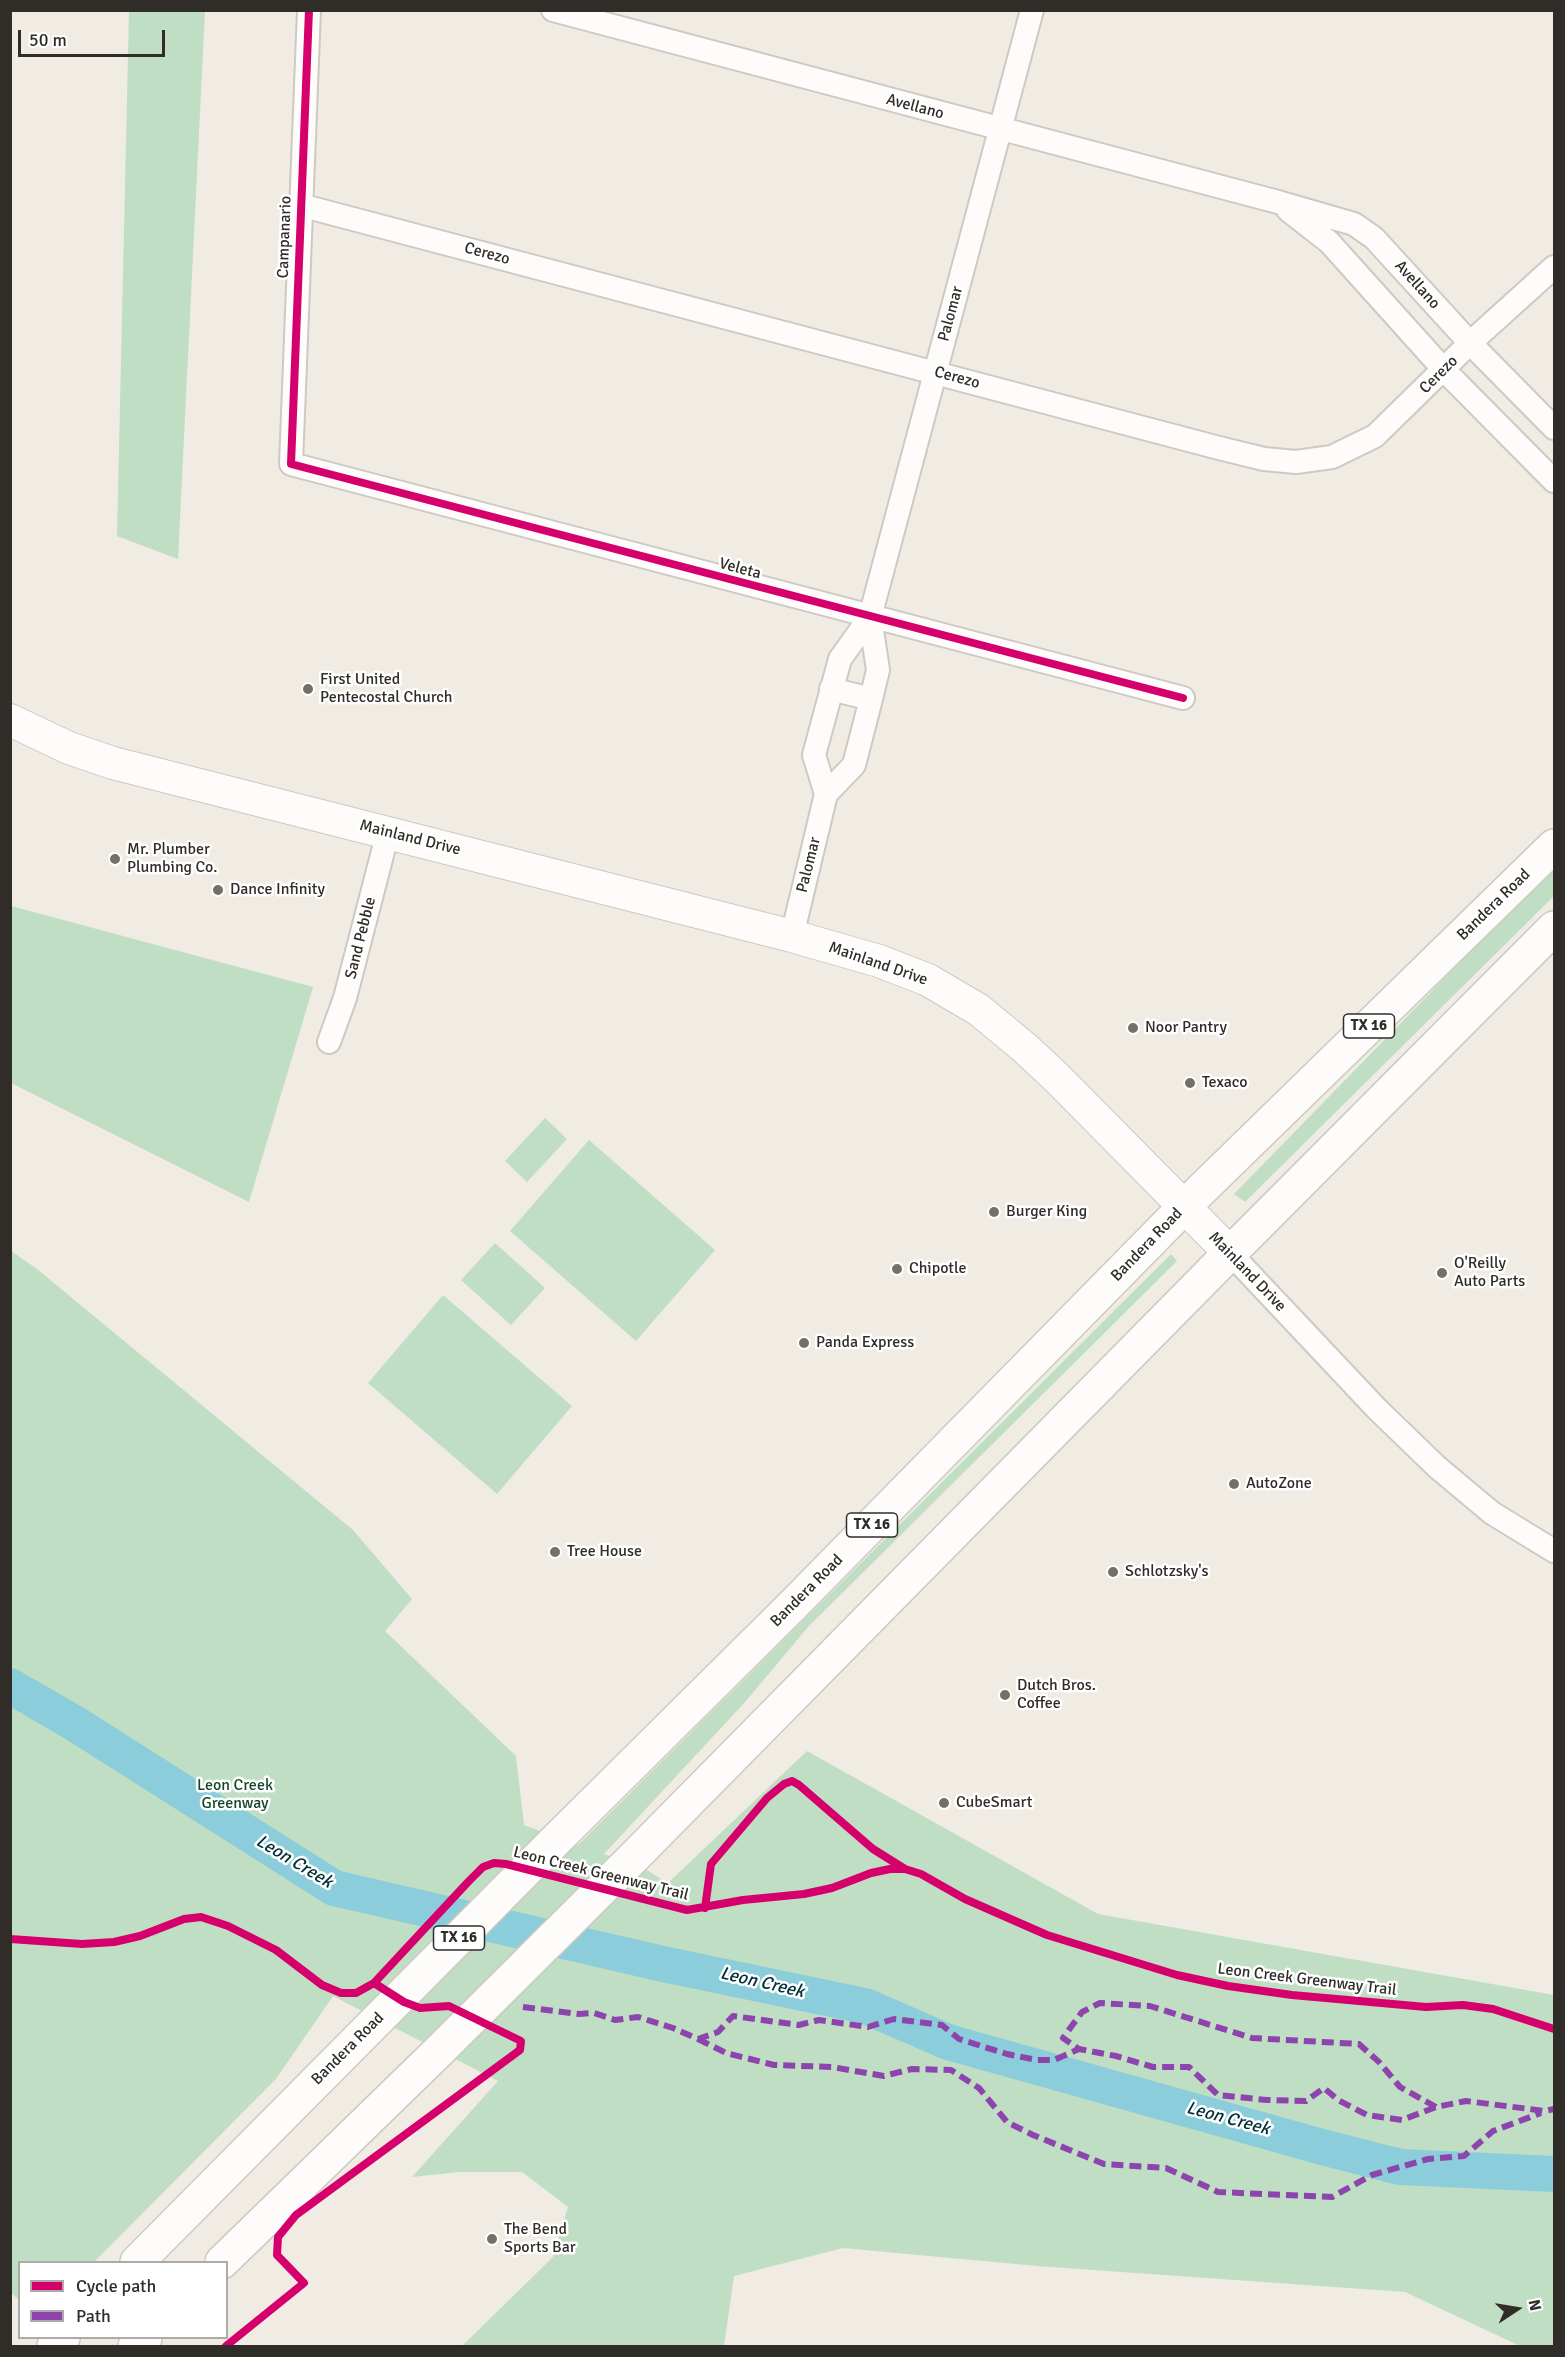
<!DOCTYPE html>
<style>
body{margin:0}
#map{position:relative;width:1565px;height:2357px;overflow:hidden;background:#f0ebe3;font-family:Signika,sans-serif}
canvas{display:block}
.frame{position:absolute;inset:0;border:12px solid #302d28;pointer-events:none}
.legend{position:absolute;left:18px;top:2261px;width:210px;height:78px;box-sizing:border-box;background:#fff;border:2px solid #acaba9;margin:0;padding:8px 10px;list-style:none;font-size:18px;color:#302d28}
.legend li{display:flex;align-items:center;gap:12px;height:30px}
.legend b{width:30px;border:2px solid #acaba9}
.north{position:absolute;left:1487px;top:2279px;width:60px;height:60px;-webkit-text-stroke:4px #fff;paint-order:stroke;rotate:78deg;font-size:16px;font-weight:700;line-height:24px;text-align:center;color:#302d28}
.north::after{content:'';display:block;margin:auto;width:21px;height:27px;background:#302d28;clip-path:polygon(50% 0,100% 100%,50% 72%,0 100%)}
.scale{position:absolute;left:18px;top:30px;width:147px;height:27px;box-sizing:border-box;border:3px solid #302d28;border-top:0;padding-left:8px;font-size:18px;line-height:21px;white-space:nowrap;color:#302d28;-webkit-text-stroke:4px #fff;paint-order:stroke}
</style>
<div id="map">
<canvas width="1565" height="2357"></canvas>
<div class="frame"></div>
<ul class="legend">
<li><b style="height:8px;background:#d6006c"></b>Cycle path</li>
<li><b style="height:8px;background:#8e44ad"></b>Path</li>
</ul>
<div class="north">N</div>
<div class="scale">50 m</div>
</div>
<script>
const c = document.querySelector('canvas').getContext('2d');
c.lineJoin = 'round';
function fillPath(path, color) {
  c.fillStyle = color;
  c.fill(path, 'evenodd');
}
function shape(rows) {
  const path = new Path2D();
  for (const r of rows) {
    path.moveTo(r[0], r[1]);
    for (let i = 2; i < r.length; i += 2) path.lineTo(r[i], r[i + 1]);
  }
  return path;
}
function trace(path, color, width, dash) {
  c.strokeStyle = color;
  c.lineWidth = width;
  c.lineCap = dash ? 'butt' : 'round';
  c.setLineDash(dash || []);
  c.stroke(path);
}
function drawText(font, color, halo, rows, align = 'center') {
  c.font = font + ' Signika,sans-serif';
  c.lineWidth = 5;
  c.setLineDash([]);
  c.textBaseline = 'middle';
  c.strokeStyle = halo;
  c.fillStyle = color;
  for (const [text, x, y, turn = 0] of rows) {
    c.save();
    c.translate(x, y);
    c.rotate((+turn || 0) * Math.PI / 180);
    c.textAlign = isNaN(turn) ? turn : align;
    if (halo) c.strokeText(text, 0, 0);
    c.fillText(text, 0, 0);
    c.restore();
  }
}
const green = shape([
 [129,11,205,11,178,559,117,536],
 [1554,866,1554,896,1245,1202,1234,1194],
 [11,906,313,987,249,1202,11,1083],
 [545,1118,567,1139,527,1182,505,1161],
 [589,1140,715,1250,636,1341,510,1231],
 [495,1243,545,1288,511,1325,461,1280],
 [11,1251,37,1269,353,1530,412,1599,385,1631,516,1756,524,1825,578,1845,1171,1254,1177,1261,808,1627,746,1701,604,1854,645,1869,668,1883,807,1751,1098,1914,1554,1995,1554,2346,1520,2346,1405,2292,1037,2266,843,2248,734,2276,724,2346,462,2346,553,2257,568,2207,522,2172,459,2172,412,2177,498,2081,333,1996,276,2079,94,2262,20,2262,19,2300,11,2293],
 [443,1295,572,1406,497,1494,368,1383]
]);
const river = shape([
 [10,1686,74,1723,334,1888,663,1964,865,2006,948,2042,1322,2147,1400,2167,1554,2174]
]);
const minor = shape([
 [309,10,291,464,1183,698],
 [553,10,1278,202,1354,224,1374,238,1470,343,1554,428],
 [300,205,1219,448,1264,459,1296,462,1332,457,1375,436,1470,343,1554,267],
 [1288,210,1329,242,1445,371,1554,481],
 [831,689,871,699],
 [826,794,854,765,871,699,878,670,870,617],
 [792,936,826,794,814,755,840,659,870,617,1032,10],
 [329,1042,345,998,388,832],
 [1230,1253,1377,1409,1437,1467,1492,1513,1554,1551]
]);
const secondary = shape([
 [10,720,69,748,113,763,792,936,879,961,928,980,979,1010,1026,1049,1057,1078,1230,1253]
]);
const primary = shape([
 [137,2262,557,1839,793,1605,1200,1191,1554,846],
 [222,2262,439,2051,633,1858,1230,1253,1554,928],
 [54,2346,63,2338],
 [135,2346,145,2338]
]);
const quiet = shape([
 [523,2007,579,2014,594,2013,615,2020,638,2017,673,2028,698,2039,718,2032,733,2016,799,2025,819,2020,868,2027,894,2019,942,2025,959,2039,1007,2054,1037,2060,1054,2060,1079,2049],
 [698,2039,726,2053,774,2065,832,2067,884,2076,912,2069,951,2070,979,2088,1007,2122,1033,2135,1104,2164,1166,2168,1218,2192,1332,2197,1372,2175,1428,2159,1464,2156,1493,2131,1541,2113],
 [1436,2107,1400,2087,1379,2062,1359,2044,1252,2038,1150,2006,1100,2003,1082,2012,1063,2038,1079,2049,1116,2056,1153,2067,1189,2067,1218,2095,1267,2100,1306,2101,1324,2088,1338,2100,1367,2115,1402,2120,1436,2107,1466,2101,1545,2111,1554,2109]
]);
const cycleway = shape([
 [309,10,291,464,1183,698],
 [705,1908,711,1864,767,1798,784,1784,792,1781,799,1785,873,1849,905,1869],
 [10,1939,82,1944,114,1942,140,1936,184,1919,201,1917,228,1926,276,1950,322,1985,341,1993,356,1993,374,1983,468,1882,483,1867,494,1863,506,1864,687,1910,743,1900,804,1894,832,1888,871,1873,890,1869,905,1869,921,1874,965,1899,1047,1935,1177,1975,1228,1986,1292,1995,1426,2007,1463,2005,1493,2009,1554,2029],
 [226,2346,304,2283,277,2255,278,2237,296,2215,520,2050,521,2041,449,2006,420,2008,404,2002,374,1983]
]);
const markers = [
 [308,689,6,"#737069"],
 [115,859,6,"#737069"],
 [218,890,6,"#737069"],
 [1133,1028,6,"#737069"],
 [1190,1083,6,"#737069"],
 [994,1212,6,"#737069"],
 [897,1269,6,"#737069"],
 [1442,1273,6,"#737069"],
 [804,1343,6,"#737069"],
 [1234,1484,6,"#737069"],
 [555,1552,6,"#737069"],
 [1113,1572,6,"#737069"],
 [1005,1695,6,"#737069"],
 [944,1803,6,"#737069"],
 [492,2239,6,"#737069"]
];
const shields = [
 [1369,1026,51],
 [872,1525,51],
 [459,1938,51]
];
const shieldNames = [
 ["TX 16",1369,1026],
 ["TX 16",872,1525],
 ["TX 16",459,1938]
];
const streetNames = [
 ["Avellano",915,107,15],
 ["Campanario",285,237,-88],
 ["Cerezo",487,254,15],
 ["Avellano",1417,285,48],
 ["Palomar",951,314,-75],
 ["Cerezo",1439,375,-45],
 ["Cerezo",957,378,15],
 ["Veleta",740,569,15],
 ["Mainland Drive",410,838,14],
 ["Palomar",809,865,-76],
 ["Bandera Road",1494,905,-44],
 ["Sand Pebble",361,938,-76],
 ["Mainland Drive",878,964,19],
 ["Bandera Road",1147,1245,-46],
 ["Mainland Drive",1247,1272,46],
 ["Bandera Road",807,1591,-45],
 ["Leon Creek Greenway Trail",601,1874,14],
 ["Leon Creek Greenway Trail",1307,1980,7],
 ["Bandera Road",348,2049,-45]
];
const poiNames = [
 ["First United",320,680],
 ["Pentecostal Church",320,698],
 ["Mr. Plumber",127,850],
 ["Plumbing Co.",127,868],
 ["Dance Infinity",230,890],
 ["Noor Pantry",1145,1028],
 ["Texaco",1202,1083],
 ["Burger King",1006,1212],
 ["O'Reilly",1454,1264],
 ["Auto Parts",1454,1282],
 ["Chipotle",909,1269],
 ["Panda Express",816,1343],
 ["AutoZone",1246,1484],
 ["Tree House",567,1552],
 ["Schlotzsky's",1125,1572],
 ["Dutch Bros.",1017,1686],
 ["Coffee",1017,1704],
 ["CubeSmart",956,1803],
 ["The Bend",504,2230],
 ["Sports Bar",504,2248]
];
const parkNames = [
 ["Leon Creek",235,1786],
 ["Greenway",235,1804]
];
const waterNames = [
 ["Leon Creek",294,1862,31],
 ["Leon Creek",762,1983,13],
 ["Leon Creek",1228,2119,15]
];
fillPath(green, '#c0dec4');
trace(river, '#8ccddb', 36);
trace(minor, '#cdc9c3', 26);
trace(secondary, '#cdc9c3', 34);
trace(primary, '#cdc9c3', 36);
trace(minor, '#fdfcfb', 22);
trace(secondary, '#fdfcfb', 32);
trace(primary, '#fdfcfb', 33);
trace(quiet, '#8e44ad', 6, [12, 6]);
trace(cycleway, '#d6006c', 8);
for (const [x, y, r, color] of markers) {
  const dot = new Path2D();
  dot.arc(x, y, r, 0, 2 * Math.PI);
  c.fillStyle = color;
  c.fill(dot);
  trace(dot, '#fff', 2);
}
for (const [x, y, w] of shields) {
  const box = new Path2D();
  box.roundRect(x - w / 2, y - 12, w, 24, 4.5);
  c.fillStyle = '#fff';
  c.fill(box);
  trace(box, '#302d28', 1.5);
}
drawText('bold 15px', '#302d28', null, shieldNames);
drawText('16px', '#302d28', '#fff', streetNames);
drawText('16px', '#302d28', '#fff', poiNames, 'left');
drawText('16px', '#13472a', '#fff', parkNames);
drawText('italic 18px', '#002f39', '#fff', waterNames);
</script>
